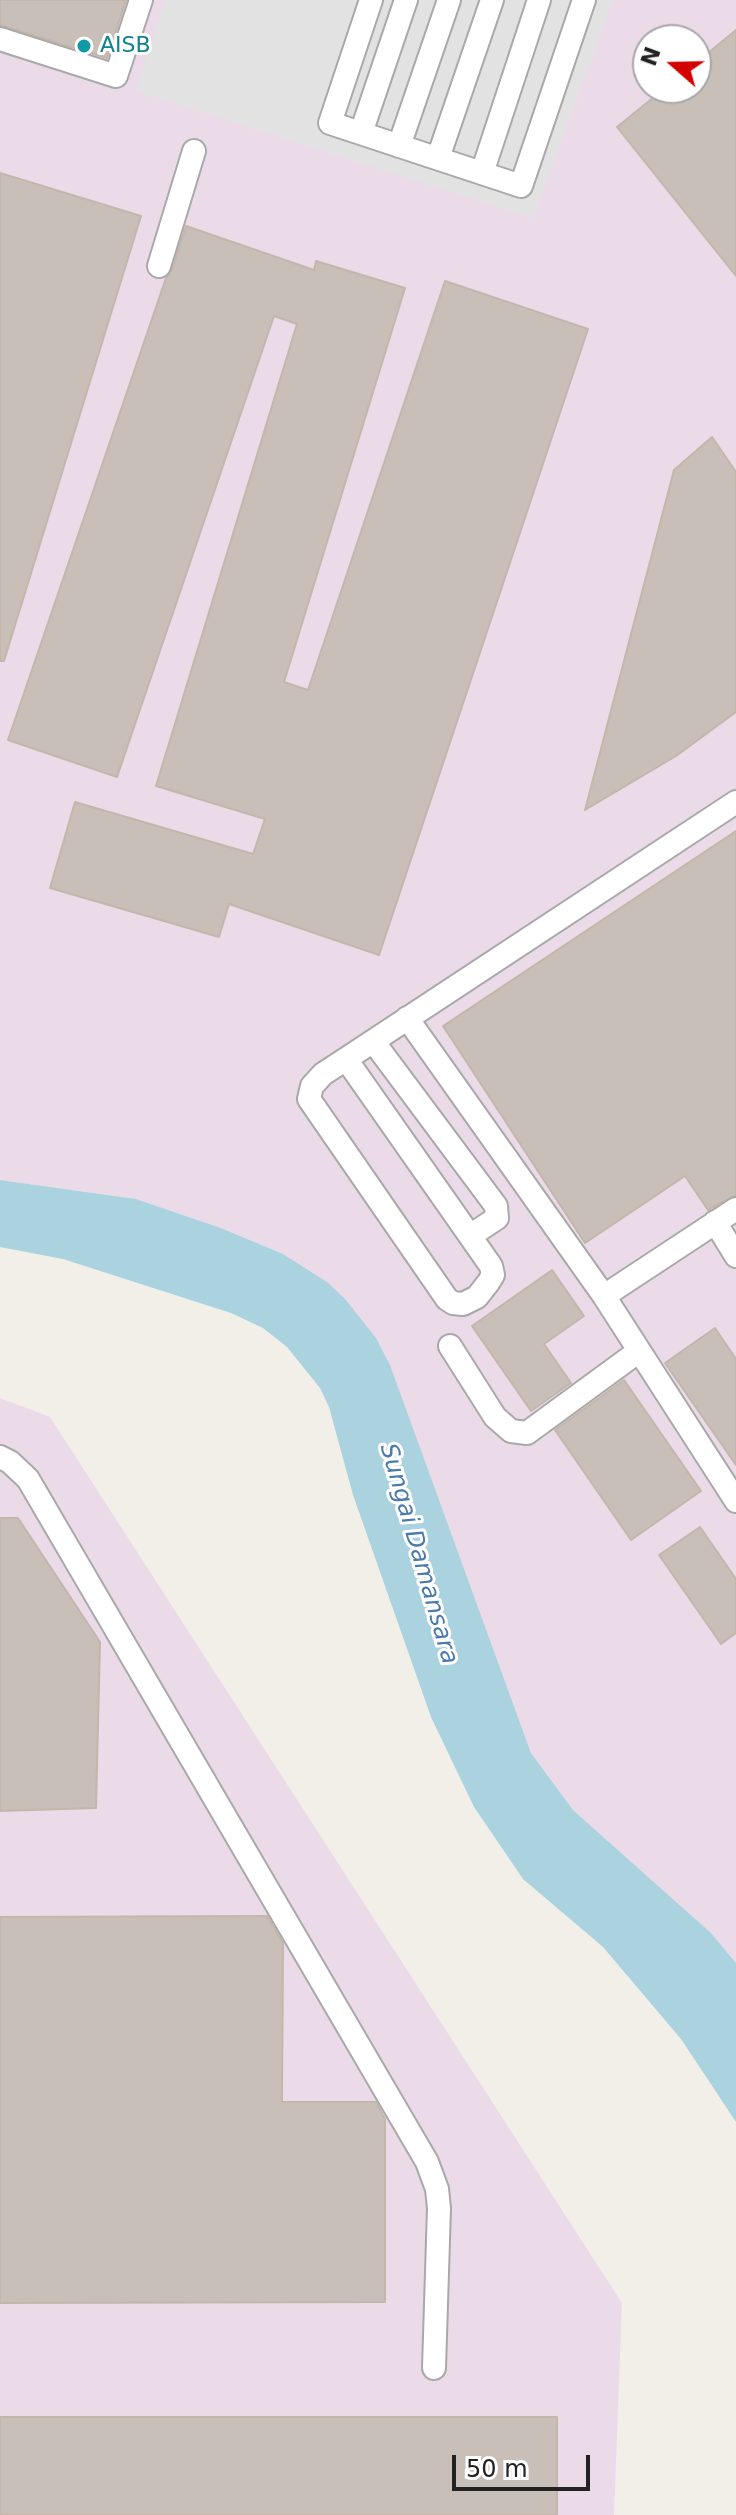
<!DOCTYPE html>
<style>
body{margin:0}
#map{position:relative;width:736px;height:2515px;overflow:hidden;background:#f2efe9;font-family:"DejaVu Sans",sans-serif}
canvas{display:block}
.north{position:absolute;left:632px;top:24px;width:80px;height:80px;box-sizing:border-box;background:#fff;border:2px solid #a7a7a7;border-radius:50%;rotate:290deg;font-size:22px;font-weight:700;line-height:32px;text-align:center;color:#222}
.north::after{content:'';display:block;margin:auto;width:28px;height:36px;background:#d40000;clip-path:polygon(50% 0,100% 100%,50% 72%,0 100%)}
.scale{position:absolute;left:452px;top:2455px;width:138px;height:36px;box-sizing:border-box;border:4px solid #222;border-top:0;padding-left:10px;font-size:24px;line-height:28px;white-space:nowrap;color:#222;-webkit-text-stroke:6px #fff;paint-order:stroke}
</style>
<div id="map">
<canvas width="736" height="2515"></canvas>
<div class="north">N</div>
<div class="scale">50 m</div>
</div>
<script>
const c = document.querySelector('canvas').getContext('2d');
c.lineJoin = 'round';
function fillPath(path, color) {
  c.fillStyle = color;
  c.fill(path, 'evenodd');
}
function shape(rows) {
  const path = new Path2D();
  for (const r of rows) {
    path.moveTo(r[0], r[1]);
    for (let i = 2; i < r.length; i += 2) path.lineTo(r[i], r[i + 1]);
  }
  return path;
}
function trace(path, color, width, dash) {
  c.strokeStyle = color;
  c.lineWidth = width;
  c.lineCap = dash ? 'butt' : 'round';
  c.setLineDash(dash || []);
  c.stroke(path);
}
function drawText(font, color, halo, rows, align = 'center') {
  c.font = font + ' "DejaVu Sans",sans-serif';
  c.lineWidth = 6;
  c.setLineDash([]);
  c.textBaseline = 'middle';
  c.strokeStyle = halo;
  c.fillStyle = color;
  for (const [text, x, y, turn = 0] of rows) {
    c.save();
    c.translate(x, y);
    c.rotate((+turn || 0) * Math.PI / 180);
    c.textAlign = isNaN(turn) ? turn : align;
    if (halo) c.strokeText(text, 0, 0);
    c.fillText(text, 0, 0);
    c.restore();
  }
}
const industrial = shape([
 [0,0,736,0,736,1963,711,1933,573,1810,531,1753,390,1366,283,1254,221,1228,136,1199,0,1180],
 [648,40,696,40,696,88,648,88],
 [0,1398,50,1417,622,2303,614,2515,0,2515]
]);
const parking = shape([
 [165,0,613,0,533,218,136,91]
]);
const water = shape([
 [0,1180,136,1199,221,1228,283,1254,327,1282,345,1299,376,1338,390,1365,531,1753,573,1810,711,1933,736,1963,736,2122,681,2039,603,1947,523,1879,474,1807,431,1717,353,1495,329,1407,320,1388,287,1347,263,1328,231,1313,63,1259,0,1247]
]);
const building = shape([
 [0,0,126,0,107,58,0,25,0,0],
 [736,30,736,276,617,127,665,88,696,88,696,63,736,30],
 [0,173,141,216,4,661,0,661,0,173],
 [186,226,314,270,316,261,405,288,284,682,308,690,445,281,588,329,379,955,229,904,219,937,50,888,75,802,253,854,265,819,156,786,297,324,274,316,117,777,8,740,166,278,172,270,186,226],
 [712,437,736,472,736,712,676,756,585,810,674,470,712,437],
 [736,831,736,1195,708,1210,685,1176,585,1243,443,1026,736,831],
 [552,1270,584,1316,544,1344,571,1383,531,1411,472,1326,552,1270],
 [715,1328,736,1359,736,1465,665,1363,715,1328],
 [624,1380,701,1491,631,1540,555,1430,624,1380],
 [0,1518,18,1518,100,1642,96,1808,0,1811,0,1518],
 [700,1527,736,1579,736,1633,721,1644,659,1555,700,1527],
 [267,1916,283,1943,282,2102,376,2102,385,2119,385,2302,0,2303,0,1917,267,1916],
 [0,2417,557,2417,557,2515,0,2515,0,2417]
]);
const minor = shape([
 [371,0,330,123,521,186,584,0],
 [0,39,116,76,141,0],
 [361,133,406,0],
 [399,146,449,0],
 [438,158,492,0],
 [482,173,539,0],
 [159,266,194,151],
 [407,1018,604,1296,736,1209],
 [373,1041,496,1206,497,1218,470,1236],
 [346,1059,491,1266,493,1275,488,1283,477,1297,463,1304,453,1303,447,1299,309,1099,312,1086,323,1074,346,1059,736,802],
 [715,1222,736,1256],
 [604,1296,736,1501],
 [450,1346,495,1417,511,1431,527,1433,639,1351],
 [0,1457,10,1462,28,1479,427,2162,437,2189,439,2208,434,2368]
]);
const markers = [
 [84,46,8,"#0f9aa8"]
];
const cultureNames = [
 ["AISB",100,46]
];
const waterNames = [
 ["Sungai Damansara",418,1554,74]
];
fillPath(industrial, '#ebdbe8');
fillPath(parking, '#e2e2e2');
fillPath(water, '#aad3df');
fillPath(building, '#c7bfb8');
trace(building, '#c4b6ab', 2);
trace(minor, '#a9a9a9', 26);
trace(minor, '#fff', 22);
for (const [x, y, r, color] of markers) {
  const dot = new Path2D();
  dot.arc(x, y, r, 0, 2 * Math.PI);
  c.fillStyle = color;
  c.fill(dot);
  trace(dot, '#fff', 3);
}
drawText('22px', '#0d838f', '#fff', cultureNames, 'left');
drawText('italic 24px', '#4a7aab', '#fff', waterNames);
</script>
